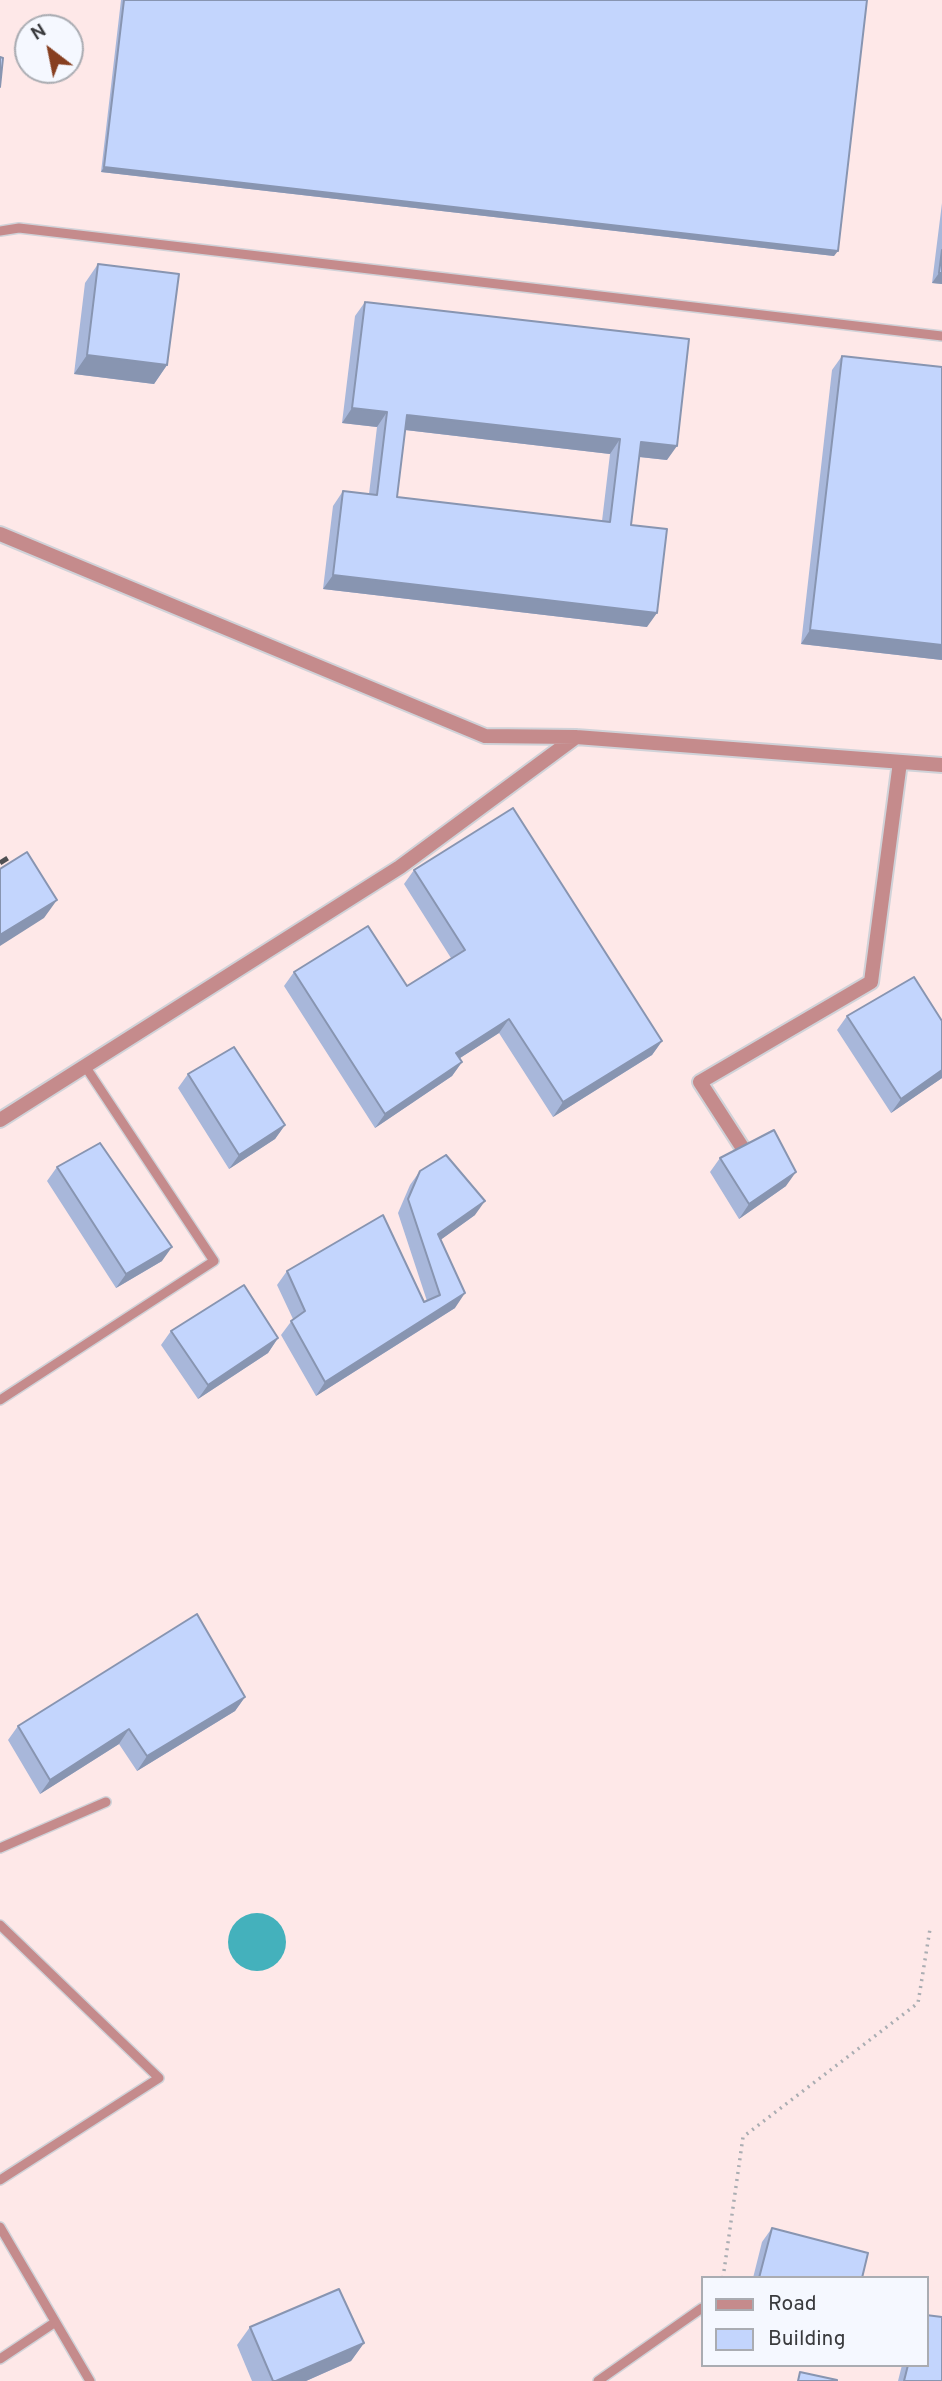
<!DOCTYPE html>
<style>
body{margin:0}
#map{position:relative;width:942px;height:2381px;overflow:hidden;background:#f5f8ff;font-family:Overpass,sans-serif}
canvas{display:block}
.legend{position:absolute;left:701px;top:2276px;width:228px;height:91px;box-sizing:border-box;background:#f5f8ff;border:2px solid #aaacb2;margin:0;padding:9px 12px;list-style:none;font-size:21px;color:#3a3b3e}
.legend li{display:flex;align-items:center;gap:14px;height:35px}
.legend b{width:35px;border:2px solid #aaacb2}
.north{position:absolute;left:14px;top:14px;width:70px;height:70px;box-sizing:border-box;background:#f5f8ff;border:2px solid #aaacb2;border-radius:50%;rotate:328deg;font-size:19px;font-weight:700;line-height:28px;text-align:center;color:#3a3b3e}
.north::after{content:'';display:block;margin:auto;width:24px;height:32px;background:#873f20;clip-path:polygon(50% 0,100% 100%,50% 72%,0 100%)}
</style>
<div id="map">
<canvas width="942" height="2381"></canvas>
<ul class="legend">
<li><b style="height:9px;background:#c58b8c"></b>Road</li>
<li><b style="height:19px;background:#c3d5fd"></b>Building</li>
</ul>
<div class="north">N</div>
</div>
<script>
const c = document.querySelector('canvas').getContext('2d');
c.lineJoin = 'round';
function fillPath(path, color) {
  c.fillStyle = color;
  c.fill(path, 'evenodd');
}
function shape(rows) {
  const path = new Path2D();
  for (const r of rows) {
    if (r.length === 3) {
      path.moveTo(r[0] + r[2], r[1]);
      path.arc(r[0], r[1], r[2], 0, 2 * Math.PI);
      continue;
    }
    path.moveTo(r[0], r[1]);
    for (let i = 2; i < r.length; i += 2) path.lineTo(r[i], r[i + 1]);
  }
  return path;
}
function trace(path, color, width, dash) {
  c.strokeStyle = color;
  c.lineWidth = width;
  c.lineCap = dash ? 'butt' : 'round';
  c.setLineDash(dash || []);
  c.stroke(path);
}
const industrial = shape([
 [0,0,942,0,942,2381,0,2381],
 [28,28,70,28,70,70,28,70],
 [702,2278,926,2278,926,2365,702,2365]
]);
const water = shape([
 [257,1942,29]
]);
const path = shape([
 [723,2278,743,2137,918,2003,930,1929]
]);
const service = shape([
 [0,231,19,228,942,336],
 [0,1400,214,1261,85,1066],
 [0,1848,106,1802],
 [0,1925,159,2078,0,2180],
 [0,2227,90,2381],
 [0,2359,54,2323],
 [598,2381,702,2308]
]);
const minor = shape([
 [0,534,485,736,576,737,942,765],
 [0,1120,400,867,576,737],
 [742,1147,700,1082,871,982,900,762]
]);
const rail = shape([
 [0,863,8,858]
]);
const wall = shape([
 [121,0,867,0,834,256,101,172],
 [942,203,942,284,932,283],
 [98,264,167,365,154,384,74,374,85,283],
 [365,302,667,460,639,457,631,525,647,627,323,589,333,506,343,491,369,494,377,427,342,423,355,316],
 [405,430,610,454,602,521,397,497],
 [842,356,942,367,942,660,801,644,832,370],
 [414,870,662,1041,652,1055,553,1117,499,1033,460,1058,462,1062,452,1076,375,1128,284,986,294,972,407,986,451,958,404,884],
 [847,1016,942,1021,942,1078,891,1113,837,1030],
 [188,1074,285,1125,275,1139,229,1169,178,1088],
 [720,1158,786,1186,739,1219,710,1172],
 [57,1167,162,1261,116,1288,47,1181],
 [420,1171,475,1215,440,1240,455,1308,316,1396,281,1335,293,1319,277,1285,287,1271,424,1302,427,1301,398,1213,410,1185],
 [171,1331,278,1338,268,1353,198,1399,161,1345],
 [245,1697,235,1711,137,1771,119,1744,40,1794,8,1740,18,1726],
 [772,2228,862,2278,753,2278,762,2242],
 [250,2327,364,2343,351,2361,306,2381,252,2381,237,2345],
 [902,2365,926,2365,942,2381,898,2381]
]);
const shadedWall = shape([
 [104,167,838,251,834,256,101,172],
 [939,273,942,273,942,284,932,283],
 [87,355,167,365,154,384,74,374],
 [352,408,387,412,377,427,342,423],
 [407,415,620,439,610,454,397,429],
 [641,442,677,446,667,460,631,456],
 [333,575,657,613,647,627,323,589],
 [810,630,942,645,942,660,801,644],
 [57,900,44,918,0,946,0,935],
 [509,1019,499,1033,446,1067,456,1053],
 [662,1041,652,1055,553,1117,563,1102],
 [462,1062,452,1076,375,1128,385,1114],
 [942,1070,942,1078,891,1113,901,1099],
 [285,1125,275,1139,229,1169,239,1155],
 [796,1172,786,1186,739,1219,749,1204],
 [485,1201,475,1215,428,1249,438,1234],
 [172,1247,162,1261,116,1288,126,1274],
 [465,1293,455,1308,316,1396,325,1382],
 [278,1338,268,1353,198,1399,208,1385],
 [245,1697,235,1711,137,1771,147,1756],
 [129,1729,119,1744,40,1794,50,1780],
 [364,2343,351,2361,306,2381,276,2381]
]);
const building = shape([
 [124,0,867,0,838,251,104,167,124,0],
 [0,57,3,58,0,87,0,57],
 [942,250,942,273,939,273,942,250],
 [98,264,179,274,167,365,87,355,98,264],
 [365,302,689,339,677,446,641,442,631,525,667,529,657,613,333,575,343,491,377,495,387,412,352,408,365,302],
 [407,415,620,439,610,522,397,497,407,415],
 [842,356,942,367,942,645,810,630,842,356],
 [513,808,662,1041,563,1102,509,1019,456,1053,462,1062,385,1114,294,972,368,926,407,986,465,950,414,870,513,808],
 [27,852,57,900,0,935,0,869,27,852],
 [914,977,942,1021,942,1070,901,1099,847,1016,914,977],
 [234,1047,285,1125,239,1155,188,1074,234,1047],
 [774,1130,796,1172,749,1204,720,1158,774,1130],
 [100,1143,172,1247,126,1274,57,1167,100,1143],
 [446,1155,485,1201,438,1234,465,1293,325,1382,291,1321,305,1311,287,1271,383,1215,424,1302,440,1295,408,1199,420,1171,446,1155],
 [244,1285,278,1338,208,1385,171,1331,244,1285],
 [197,1614,245,1697,147,1756,129,1729,50,1780,18,1726,197,1614],
 [772,2228,868,2253,862,2278,759,2278,772,2228],
 [339,2289,364,2343,276,2381,273,2381,250,2327,339,2289],
 [926,2315,942,2317,942,2381,904,2381,908,2365,926,2365,926,2315],
 [800,2372,837,2380,837,2381,798,2381,800,2372]
]);
fillPath(industrial, '#fee8e8');
fillPath(water, '#44b1bc');
trace(service, '#d0d2d8', 12);
trace(minor, '#d0d2d8', 18);
trace(path, '#aaadb2', 3.5, [2, 5]);
trace(service, '#c58b8c', 9);
trace(minor, '#c58b8c', 14);
trace(rail, '#4f5053', 5, [9, 9]);
fillPath(wall, '#a8b7da');
fillPath(shadedWall, '#8895b1');
fillPath(building, '#c3d5fd');
trace(building, '#8895b1', 2);
</script>
